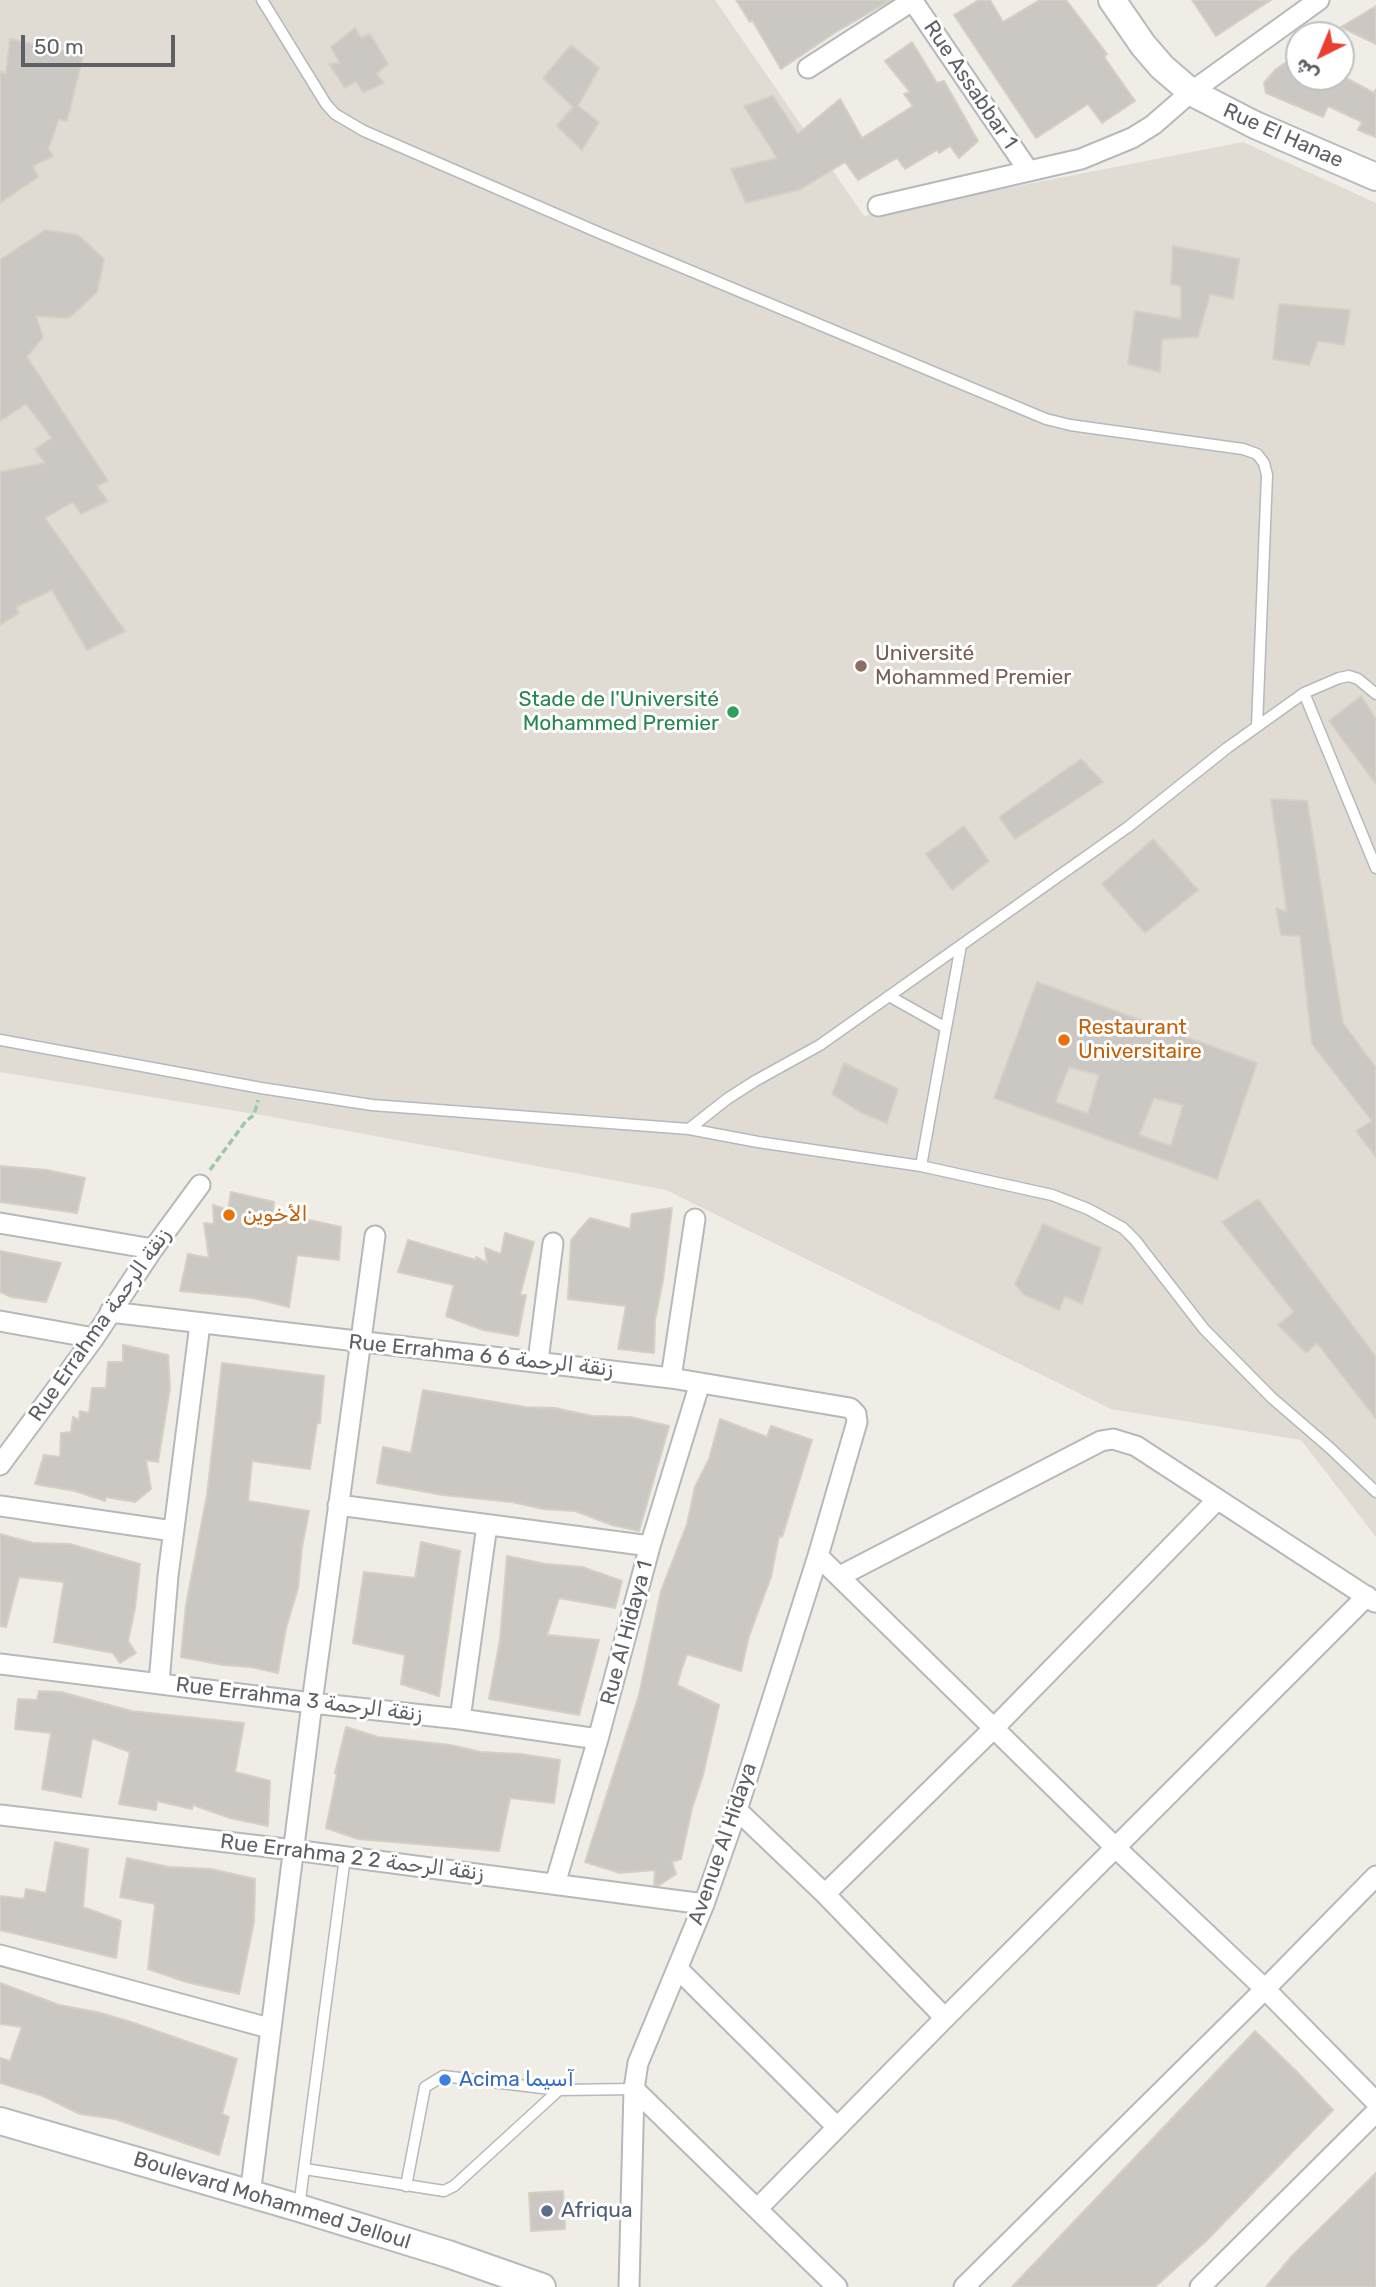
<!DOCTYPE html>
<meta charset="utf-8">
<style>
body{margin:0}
#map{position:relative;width:1376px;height:2287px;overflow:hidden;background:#f0ede6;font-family:Rubik,Cairo,sans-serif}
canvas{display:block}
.north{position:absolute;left:1285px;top:21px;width:70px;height:70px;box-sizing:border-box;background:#fff;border:2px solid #bec0c2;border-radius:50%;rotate:223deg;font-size:19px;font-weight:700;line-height:28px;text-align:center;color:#5d6166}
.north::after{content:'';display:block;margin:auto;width:24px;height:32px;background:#ea3e31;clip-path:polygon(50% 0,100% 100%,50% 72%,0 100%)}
.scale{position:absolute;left:21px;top:35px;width:154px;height:32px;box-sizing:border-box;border:4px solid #5d6166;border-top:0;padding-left:9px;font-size:21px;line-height:24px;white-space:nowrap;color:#5d6166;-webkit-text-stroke:5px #fff;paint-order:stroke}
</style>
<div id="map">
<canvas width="1376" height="2287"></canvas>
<div class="north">ش</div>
<div class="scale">50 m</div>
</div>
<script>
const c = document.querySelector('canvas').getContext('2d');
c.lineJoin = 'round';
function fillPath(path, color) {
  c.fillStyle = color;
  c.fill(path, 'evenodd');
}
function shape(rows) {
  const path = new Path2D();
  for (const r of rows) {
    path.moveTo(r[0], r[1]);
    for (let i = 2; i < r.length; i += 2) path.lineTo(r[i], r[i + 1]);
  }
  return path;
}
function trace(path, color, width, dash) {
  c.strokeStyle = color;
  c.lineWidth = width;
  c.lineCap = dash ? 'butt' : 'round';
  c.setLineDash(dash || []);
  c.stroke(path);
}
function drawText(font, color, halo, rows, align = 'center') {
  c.font = font + ' Rubik,Cairo,sans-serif';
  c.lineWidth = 6;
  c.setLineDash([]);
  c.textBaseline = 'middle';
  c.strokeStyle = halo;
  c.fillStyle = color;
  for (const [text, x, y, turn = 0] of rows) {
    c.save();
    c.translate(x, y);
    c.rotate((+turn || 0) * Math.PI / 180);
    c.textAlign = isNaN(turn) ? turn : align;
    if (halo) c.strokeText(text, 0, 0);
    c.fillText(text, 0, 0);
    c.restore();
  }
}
const education = shape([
 [0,0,715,0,864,216,1243,142,1376,203,1376,1537,1301,1440,1111,1409,666,1190,267,1116,0,1072]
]);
const building = shape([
 [736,0,891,0,836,32,781,69,752,20,750,22,736,0],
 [979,0,990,0,1003,22,1040,0,1066,0,1107,54,1104,57,1135,101,1102,123,1088,104,1036,138,954,15,979,0],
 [1192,0,1271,0,1216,36,1192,0],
 [1376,6,1376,44,1341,27,1376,6],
 [355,28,361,38,370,34,388,64,376,74,384,83,363,92,356,81,345,88,329,64,340,63,331,47,355,28],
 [10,39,83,56,67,121,59,119,48,149,53,156,33,166,38,177,0,203,0,72,6,73,10,39],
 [912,42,937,83,944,81,978,141,959,158,950,146,939,153,937,150,905,169,897,158,858,180,845,162,801,189,746,203,731,169,777,158,744,106,773,96,798,134,840,99,862,138,913,106,904,94,910,92,885,61,912,42],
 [571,45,599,68,578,106,599,122,582,150,557,126,573,107,543,78,571,45],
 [1299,54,1299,77,1344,77,1374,93,1376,89,1376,137,1358,130,1362,122,1328,106,1323,117,1266,93,1264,83,1276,69,1299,54],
 [45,230,78,235,104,259,97,292,69,318,36,316,43,337,27,357,108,481,97,486,108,501,81,514,73,502,45,518,125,631,87,650,52,590,16,607,19,613,0,625,0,472,45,463,35,449,52,438,26,404,0,421,0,260,45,230],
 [1173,246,1239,259,1233,299,1210,294,1198,337,1162,339,1160,372,1128,364,1135,311,1181,319,1181,286,1171,284,1173,246],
 [1279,304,1350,310,1344,345,1318,341,1309,365,1273,359,1279,304],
 [1361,696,1376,719,1376,784,1329,721,1361,696],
 [1081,759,1103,782,1015,839,999,817,1081,759],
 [1271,799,1307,801,1343,1023,1376,1068,1376,1157,1356,1131,1372,1121,1312,1044,1300,936,1281,935,1276,908,1287,912,1271,799],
 [964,826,989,861,952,890,926,854,964,826],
 [1153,839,1198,890,1145,933,1102,884,1153,839],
 [1037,982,1257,1063,1217,1179,994,1098,1037,982],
 [1069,1067,1099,1075,1088,1114,1055,1102,1069,1067],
 [1154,1098,1183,1105,1171,1146,1139,1135,1154,1098],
 [844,1063,898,1089,887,1123,860,1112,832,1094,844,1063],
 [0,1166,47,1170,85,1178,77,1213,0,1202,0,1166],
 [231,1192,274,1202,273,1212,341,1227,339,1260,297,1255,289,1307,253,1298,180,1291,188,1254,209,1258,204,1223,214,1224,213,1205,228,1210,231,1192],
 [1258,1199,1376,1357,1376,1419,1317,1343,1306,1353,1278,1325,1294,1312,1222,1222,1258,1199],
 [672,1208,663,1280,655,1320,654,1353,618,1349,626,1306,568,1299,571,1240,590,1218,630,1229,632,1214,672,1208],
 [1043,1224,1101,1248,1082,1304,1065,1296,1059,1310,1023,1294,1015,1284,1043,1224],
 [505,1233,534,1242,520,1295,526,1295,518,1336,483,1330,446,1316,454,1285,398,1272,408,1240,476,1260,476,1257,487,1263,485,1248,501,1254,505,1233],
 [0,1251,61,1263,46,1302,11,1297,0,1292,0,1251],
 [123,1345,168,1355,170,1388,158,1462,146,1460,151,1489,135,1502,106,1497,105,1501,75,1491,35,1484,44,1455,60,1457,61,1433,71,1432,73,1417,79,1420,80,1411,89,1413,92,1388,106,1388,108,1362,123,1362,123,1345],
 [222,1363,324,1376,320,1423,317,1423,310,1469,252,1461,248,1501,309,1511,302,1547,298,1588,286,1628,278,1673,251,1667,223,1665,181,1657,186,1605,207,1495,222,1363],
 [423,1390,525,1407,555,1408,592,1416,630,1417,669,1426,639,1531,612,1525,575,1511,543,1509,512,1502,443,1495,377,1483,383,1447,411,1453,423,1390],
 [720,1419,767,1437,771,1426,812,1440,782,1537,779,1536,771,1577,749,1636,741,1671,687,1654,681,1671,677,1685,719,1705,703,1775,692,1808,681,1859,672,1862,676,1874,658,1886,654,1885,655,1870,620,1873,585,1862,639,1695,661,1591,687,1524,695,1487,709,1459,720,1419],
 [0,1534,33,1543,70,1544,140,1564,135,1608,128,1641,136,1653,120,1663,113,1653,54,1642,64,1582,19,1577,6,1627,0,1626,0,1534],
 [421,1542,460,1551,439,1696,401,1684,405,1655,353,1643,364,1572,415,1578,421,1542],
 [507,1556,546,1564,582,1567,622,1581,615,1608,559,1598,547,1635,599,1640,579,1715,489,1699,500,1640,507,1556],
 [39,1691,61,1692,131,1711,244,1723,235,1772,270,1781,268,1826,230,1818,193,1805,192,1809,157,1801,156,1810,119,1804,130,1752,92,1738,81,1797,42,1789,51,1733,15,1729,18,1699,37,1700,39,1691],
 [346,1727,378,1737,450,1745,481,1752,521,1754,560,1760,554,1803,510,1798,499,1851,358,1839,326,1828,337,1774,335,1773,346,1727],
 [55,1842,88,1849,83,1907,121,1921,116,1958,0,1930,0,1896,24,1899,26,1889,46,1893,55,1842],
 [127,1858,169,1867,211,1869,255,1879,254,1922,239,1994,186,1982,148,1969,155,1904,120,1897,127,1858],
 [0,1983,59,2005,97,2012,131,2022,237,2059,222,2114,229,2117,219,2155,115,2119,80,2114,43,2096,0,2083,0,2058,10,2061,22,2027,0,2024,0,1983],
 [1255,2031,1297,2072,1333,2110,1207,2240,1155,2287,1012,2287,1255,2031],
 [1376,2173,1376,2287,1266,2287,1292,2256,1376,2173],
 [563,2191,565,2229,531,2231,529,2193,563,2191]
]);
const path = shape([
 [210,1170,246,1121,254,1115,258,1100]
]);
const lane = shape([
 [262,0,326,104,335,114,364,131,602,234,1046,419,1070,425,1243,449,1257,454,1264,463,1267,475,1257,726],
 [1304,693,1339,678,1349,676,1358,679,1376,694],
 [889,996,946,1028],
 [0,1040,261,1088,372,1105,689,1129,758,1142,921,1166,1052,1195,1088,1209,1123,1228,1135,1240,1204,1329,1272,1398,1330,1448,1376,1492],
 [689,1129,727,1099,755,1081,820,1045,1128,827,1227,748,1304,693,1376,868],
 [921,1166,961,945],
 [305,2169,444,2191,454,2186,559,2090],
 [406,2186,425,2087,443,2076,559,2090,634,2089],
 [299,2207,345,1857]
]);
const street = shape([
 [912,0,1028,170],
 [808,68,912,1],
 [878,206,1081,159,1132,138,1153,125,1191,92,1319,0],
 [0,1223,153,1249],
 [110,1312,671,1378,850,1408,856,1414,857,1422,818,1556,737,1810,704,1904,638,2063,634,2089,629,2287],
 [0,1321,94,1338],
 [538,1361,553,1243],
 [671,1378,695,1219],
 [0,1465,94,1338,153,1249,200,1185],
 [338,1505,650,1546],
 [0,1506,173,1531],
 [818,1556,1116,1848,1265,1989,1376,2102],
 [840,1576,1101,1441,1113,1439,1136,1446,1375,1602],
 [0,1664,312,1703,460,1719,598,1739],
 [159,1683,168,1576,200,1324],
 [460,1719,487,1525],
 [737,1810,825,1894,945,2018],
 [0,1815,294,1850,704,1904],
 [555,1884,598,1739,650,1546,700,1383],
 [825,1894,994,1728,1217,1500],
 [0,1955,269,2028],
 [678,1969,837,2127],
 [634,2089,837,2287],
 [250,2195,312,1703,375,1236],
 [758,2208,945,2018,1367,1596],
 [964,2287,1265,1989,1376,1876],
 [1200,2287,1376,2112]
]);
const secondary = shape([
 [1112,0,1143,45,1162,67,1191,92,1255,125,1376,177],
 [0,2121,299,2208,448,2254,542,2287]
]);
const markers = [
 [861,666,7,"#8d6e63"],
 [733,712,7,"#2e9e5b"],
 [1064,1040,7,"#e8710a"],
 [229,1215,7,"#e8710a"],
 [445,2080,7,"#3f7fe0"],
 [547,2211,7,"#5c6f8a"]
];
const streetNames = [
 ["Rue Assabbar 1",970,85,56],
 ["Rue El Hanae",1283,136,24],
 ["Rue Errahma زنقة الرحمة",100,1325,-55],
 ["Rue Errahma 6 6 زنقة الرحمة",481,1356,6],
 ["Rue Al Hidaya 1",627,1633,-75],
 ["Rue Errahma 3 زنقة الرحمة",299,1700,7],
 ["Avenue Al Hidaya",723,1844,-71],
 ["Rue Errahma 2 2 زنقة الرحمة",352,1858,7],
 ["Boulevard Mohammed Jelloul",272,2201,17]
];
const educationNames = [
 ["Université",875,654],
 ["Mohammed Premier",875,678]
];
const leisureNames = [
 ["Stade de l'Université",719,700],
 ["Mohammed Premier",719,724]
];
const foodNames = [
 ["Restaurant",1078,1028],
 ["Universitaire",1078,1052],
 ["الأخوين",243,1215]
];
const shopNames = [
 ["Acima آسيما",459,2080]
];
const serviceNames = [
 ["Afriqua",561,2211]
];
fillPath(education, '#e0dcd4');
fillPath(building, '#cbc8c3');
trace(building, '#d5cfc4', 2);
trace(lane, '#b6b8bc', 13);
trace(street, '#b6b8bc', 23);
trace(secondary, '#b7babf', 30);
trace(path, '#9bc8a7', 3.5, [7, 3.5]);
trace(lane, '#fff', 10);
trace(street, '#fff', 19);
trace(secondary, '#fff', 26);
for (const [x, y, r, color] of markers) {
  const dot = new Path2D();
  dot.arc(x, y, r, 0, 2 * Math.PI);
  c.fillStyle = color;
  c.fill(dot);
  trace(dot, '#fff', 2.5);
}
drawText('21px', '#5d6166', '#fff', streetNames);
drawText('21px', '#785e54', '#fff', educationNames, 'left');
drawText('21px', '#27864d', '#fff', leisureNames, 'right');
drawText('21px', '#c56008', '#fff', foodNames, 'left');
drawText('21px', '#366cbe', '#fff', shopNames, 'left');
drawText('21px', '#4e5e75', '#fff', serviceNames, 'left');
</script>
